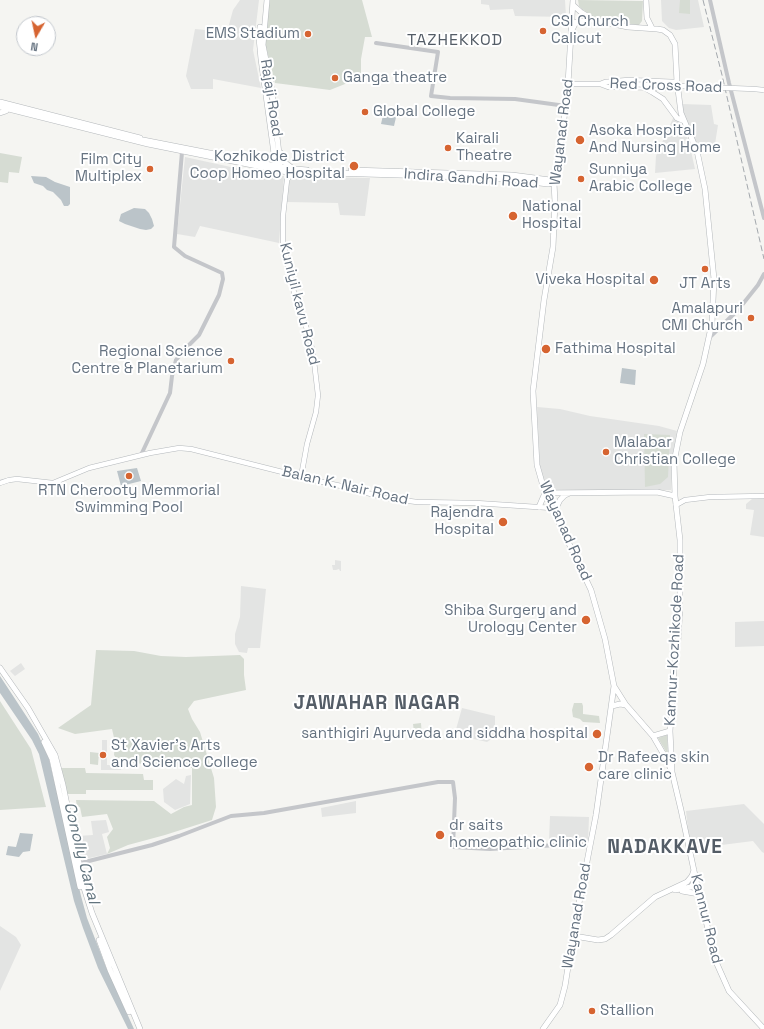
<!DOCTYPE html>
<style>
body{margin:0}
#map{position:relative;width:764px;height:1029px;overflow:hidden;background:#f5f5f2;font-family:"Space Grotesk",sans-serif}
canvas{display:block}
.north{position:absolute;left:16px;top:16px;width:40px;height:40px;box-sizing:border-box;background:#fff;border:1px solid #c2c7cd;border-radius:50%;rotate:189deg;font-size:11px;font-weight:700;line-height:16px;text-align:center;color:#667381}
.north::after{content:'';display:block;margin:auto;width:14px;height:18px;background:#d66431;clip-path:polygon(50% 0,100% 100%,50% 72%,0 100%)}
</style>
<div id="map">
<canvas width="764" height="1029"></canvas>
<div class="north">N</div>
</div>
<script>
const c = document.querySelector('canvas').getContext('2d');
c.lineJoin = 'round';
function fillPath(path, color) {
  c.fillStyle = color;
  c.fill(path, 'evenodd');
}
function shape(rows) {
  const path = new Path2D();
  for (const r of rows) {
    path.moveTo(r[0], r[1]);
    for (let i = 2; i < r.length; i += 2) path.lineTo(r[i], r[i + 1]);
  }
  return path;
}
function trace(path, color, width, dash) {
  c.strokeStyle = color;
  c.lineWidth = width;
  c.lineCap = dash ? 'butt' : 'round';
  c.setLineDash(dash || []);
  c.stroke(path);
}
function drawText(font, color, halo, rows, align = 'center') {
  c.font = font + ' "Space Grotesk",sans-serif';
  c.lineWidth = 4;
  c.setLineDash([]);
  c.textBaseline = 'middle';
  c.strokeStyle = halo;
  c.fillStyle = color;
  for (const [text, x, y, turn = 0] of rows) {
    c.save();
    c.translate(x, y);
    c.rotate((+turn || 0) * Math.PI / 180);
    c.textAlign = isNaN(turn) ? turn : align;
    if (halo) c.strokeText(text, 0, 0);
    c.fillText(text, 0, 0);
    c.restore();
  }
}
const built = shape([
 [240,0,259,0,253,50,261,88,213,79,213,89,191,89,186,76,195,29,227,32,233,10],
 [481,0,565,0,566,17,515,16,513,9,490,10,489,5,481,4],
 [661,0,698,0,704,27,676,30,669,28,662,21],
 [682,104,711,105,714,124,718,125,715,144,697,144,685,120],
 [674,116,683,127,689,142,695,169,655,173,656,156],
 [185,157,272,176,284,176,279,243,200,226,195,237,177,234],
 [293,177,370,178,365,216,340,215,338,203,287,202,288,183],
 [537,407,560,409,590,416,659,426,677,431,671,463,671,490,547,491,540,467],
 [752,499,764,499,764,537,750,535,754,510,746,509,746,504],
 [335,560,341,561,341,571,340,571,339,569,336,570,333,570,332,565,335,565],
 [241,586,266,589,260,648,248,648,247,653,239,652,235,644,235,634,240,617],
 [764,621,764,646,735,647,735,622],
 [21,663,25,669,15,676,10,671],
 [462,708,495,716,495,730,493,738,487,742,461,736,461,734,455,733],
 [102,740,107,740,107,765,121,765,121,770,101,770,101,757,98,756,98,753,102,753],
 [191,775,190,804,175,810,164,802,163,789,176,779,184,784,186,776],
 [356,801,356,813,322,817,321,808],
 [744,804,764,824,764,853,762,852,753,841,690,849,686,811],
 [550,816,589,817,588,843,549,841],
 [106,820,109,832,102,834,107,854,81,860,77,836,93,835,91,821],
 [0,926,16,937,21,945,0,991]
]);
const green = shape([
 [270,0,362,0,372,37,365,37,361,59,361,74,345,84,330,90,275,83,265,43,264,33],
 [578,0,643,1,642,21,639,25,637,25,591,17,579,6],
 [680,0,690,0,690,14,679,13],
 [0,153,22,157,19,173,9,172,8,183,0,182],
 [644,434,670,435,668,477,660,484,645,487],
 [96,650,134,651,161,656,186,657,240,655,244,659,244,675,246,690,194,701,188,709,192,719,200,732,214,778,216,807,212,820,165,835,128,845,107,854,110,848,107,837,113,829,107,814,82,817,80,807,77,808,76,800,154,801,171,814,184,807,192,805,192,768,169,767,118,761,114,755,115,742,112,729,75,734,58,728,91,705],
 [0,701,31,749,46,807,0,810],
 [574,703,582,703,583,706,583,714,599,716,600,723,583,722,580,719,573,717,572,710],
 [421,723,422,737,415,739,413,724],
 [667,735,668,755,658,738],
 [90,752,99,753,98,765,90,764],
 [61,768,85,768,86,773,143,774,144,780,153,780,153,790,86,790,86,794,67,794]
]);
const water = shape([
 [384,111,397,113,394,126,381,124],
 [31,176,46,177,55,182,70,187,70,204,68,206,64,206,61,200,53,192,47,190,43,186,34,183],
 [134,208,145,209,149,213,152,219,154,226,151,229,146,230,140,229,125,224,119,221,121,214],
 [622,368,636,370,635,385,620,383],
 [137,468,141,481,121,486,117,471],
 [0,676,38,734,49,759,81,896,87,918,106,967,134,1029,128,1029,98,968,83,928,74,901,39,754,32,740,0,693],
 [20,833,33,834,30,851,23,852,19,857,6,855,8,846,16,847]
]);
const tertiary = shape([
 [710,0,729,83,764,218],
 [376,43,438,52,431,96,450,98,515,99,566,106],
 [710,337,738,310,758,285,764,274],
 [141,455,170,393,172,376,176,360,186,348,199,335,219,295,223,279,222,273,185,256,174,247,182,152],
 [77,864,152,845,179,836,231,816,264,813,438,782,453,782,455,798,453,847,490,849,591,843]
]);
const secondary = shape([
 [568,84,603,84],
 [600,84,608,87,678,88],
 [600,84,605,82,628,80,677,82],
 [292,173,287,180,283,216,283,243,295,297,308,332,313,353,318,395,316,412,307,444,301,477],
 [0,483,9,480,17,479,53,483,89,468,150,453,179,448,191,449,318,481,341,486,386,498,417,502,476,503,552,508],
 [676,505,685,500,710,497,764,496]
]);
const primary = shape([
 [267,0,263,45,271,85,280,162,280,167,278,169],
 [646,0,647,18,652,28],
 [573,5,582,13,594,20,628,27,657,29,663,30,670,35,675,44,677,82,681,113,697,151,705,189,714,279,712,323,703,364,680,432,674,462,675,496,680,540,680,609,678,641,674,667,670,731,672,772],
 [260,27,259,38,261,59,276,168],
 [572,30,576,22,593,20],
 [643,87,652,92,663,99,677,118,684,121],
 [0,102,140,138],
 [0,107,148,144,292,173,331,173,465,177,506,179,548,184,554,183],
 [0,113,6,111],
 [138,139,286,168,307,170],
 [281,153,284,162,292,168],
 [351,170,512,175,550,180,554,183],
 [545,493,657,492,675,496],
 [539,507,545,493],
 [554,512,560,500,565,495,568,494],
 [0,668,28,708,55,755,63,785,84,888,92,913,140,1029],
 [614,686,626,705,653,736,667,760,672,772,681,810,699,894,717,964,729,991,764,1029],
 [612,706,620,704,626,705],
 [653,736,670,731],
 [44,742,52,759,80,887],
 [675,890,691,887,694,883,694,878],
 [682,891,699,894],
 [99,940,110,970,129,1012],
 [572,941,580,937,598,940,605,939,611,935,655,897,687,882,692,876,694,870],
 [543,1029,560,1005,565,986,574,929,596,815,614,686,605,639,591,590,545,493,537,465,533,391,544,300,553,247,555,202,554,183,562,136,568,84,573,0]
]);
const rail = shape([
 [703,0,722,75,764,259]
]);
const secondaryBridge = shape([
 [627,84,754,89,764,90]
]);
const markers = [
 [543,31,4,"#d66431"],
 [308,34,4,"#d66431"],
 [335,78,4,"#d66431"],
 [365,112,4,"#d66431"],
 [580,140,5,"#d66431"],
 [448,148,4,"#d66431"],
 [354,166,5,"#d66431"],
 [150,169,4,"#d66431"],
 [581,179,4,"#d66431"],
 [513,216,5,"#d66431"],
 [705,269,4,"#d66431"],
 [654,280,5,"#d66431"],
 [751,318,4,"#d66431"],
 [546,349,5,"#d66431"],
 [231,361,4,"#d66431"],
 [606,452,4,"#d66431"],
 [129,476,4,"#d66431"],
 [503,522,5,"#d66431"],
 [586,620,5,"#d66431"],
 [597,734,5,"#d66431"],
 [103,755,4,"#d66431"],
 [589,767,5,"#d66431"],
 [440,835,5,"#d66431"],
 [592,1011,4,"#d66431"]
];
const poiNames = [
 ["CSI Church",551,22],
 ["Calicut",551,39],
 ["EMS Stadium",300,34,"right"],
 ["Ganga theatre",343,78],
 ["Global College",373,112],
 ["Asoka Hospital",589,131],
 ["And Nursing Home",589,148],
 ["Kairali",456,139],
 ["Theatre",456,156],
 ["Kozhikode District",345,157,"right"],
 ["Coop Homeo Hospital",345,174,"right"],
 ["Film City",142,160,"right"],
 ["Multiplex",142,177,"right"],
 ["Sunniya",589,170],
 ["Arabic College",589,187],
 ["National",522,207],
 ["Hospital",522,224],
 ["Viveka Hospital",645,280,"right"],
 ["JT Arts",705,284,"center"],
 ["Amalapuri",743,309,"right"],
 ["CMI Church",743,326,"right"],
 ["Fathima Hospital",555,349],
 ["Regional Science",223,352,"right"],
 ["Centre & Planetarium",223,369,"right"],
 ["Malabar",614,443],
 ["Christian College",614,460],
 ["RTN Cherooty Memmorial",129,491,"center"],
 ["Swimming Pool",129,508,"center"],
 ["Rajendra",494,513,"right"],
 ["Hospital",494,530,"right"],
 ["Shiba Surgery and",577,611,"right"],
 ["Urology Center",577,628,"right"],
 ["santhigiri Ayurveda and siddha hospital",588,734,"right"],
 ["St Xavier's Arts",111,746],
 ["and Science College",111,763],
 ["Dr Rafeeqs skin",598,758],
 ["care clinic",598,775],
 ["dr saits",449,826],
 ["homeopathic clinic",449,843],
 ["Stallion",600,1011]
];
const streetNames = [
 ["Red Cross Road",666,86,2],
 ["Rajaji Road",271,98,81],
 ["Wayanad Road",562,132,-83],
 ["Indira Gandhi Road",471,179,4],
 ["Kuniyil kavu Road",299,304,76],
 ["Balan K. Nair Road",345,486,13],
 ["Wayanad Road",565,531,66],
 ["Kannur-Kozhikode Road",675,640,-87],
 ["Wayanad Road",577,916,-80],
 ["Kannur Road",706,919,76]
];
const neighbourhoodNames = [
 ["TAZHEKKOD",455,41]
];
const waterNames = [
 ["Conolly Canal",81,853,76]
];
const districtNames = [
 ["JAWAHAR NAGAR",377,704],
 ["NADAKKAVE",665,848]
];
fillPath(built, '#e3e4e3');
fillPath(green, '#d6dcd3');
fillPath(water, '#bbc4c9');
trace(secondary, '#b4b8bc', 5.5);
trace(primary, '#b4b8bb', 6);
trace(tertiary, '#c4c6ca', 4);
trace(secondary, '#fff', 4.5);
trace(primary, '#fff', 5);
trace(rail, '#a2a7ac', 1, [6, 3]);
trace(secondaryBridge, '#b4b8bc', 5.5, []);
trace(secondaryBridge, '#fff', 4.5);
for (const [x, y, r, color] of markers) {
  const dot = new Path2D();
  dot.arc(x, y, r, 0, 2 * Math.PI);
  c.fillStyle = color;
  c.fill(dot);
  trace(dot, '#fff', 1.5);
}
drawText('15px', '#667381', '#fff', poiNames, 'left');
drawText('15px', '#667381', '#fff', streetNames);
c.letterSpacing = '1px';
drawText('16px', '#545d67', '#fff', neighbourhoodNames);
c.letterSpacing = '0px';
drawText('italic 16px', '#62747e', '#fff', waterNames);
c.letterSpacing = '1px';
drawText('bold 19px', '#545d67', '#fff', districtNames);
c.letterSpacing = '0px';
</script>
